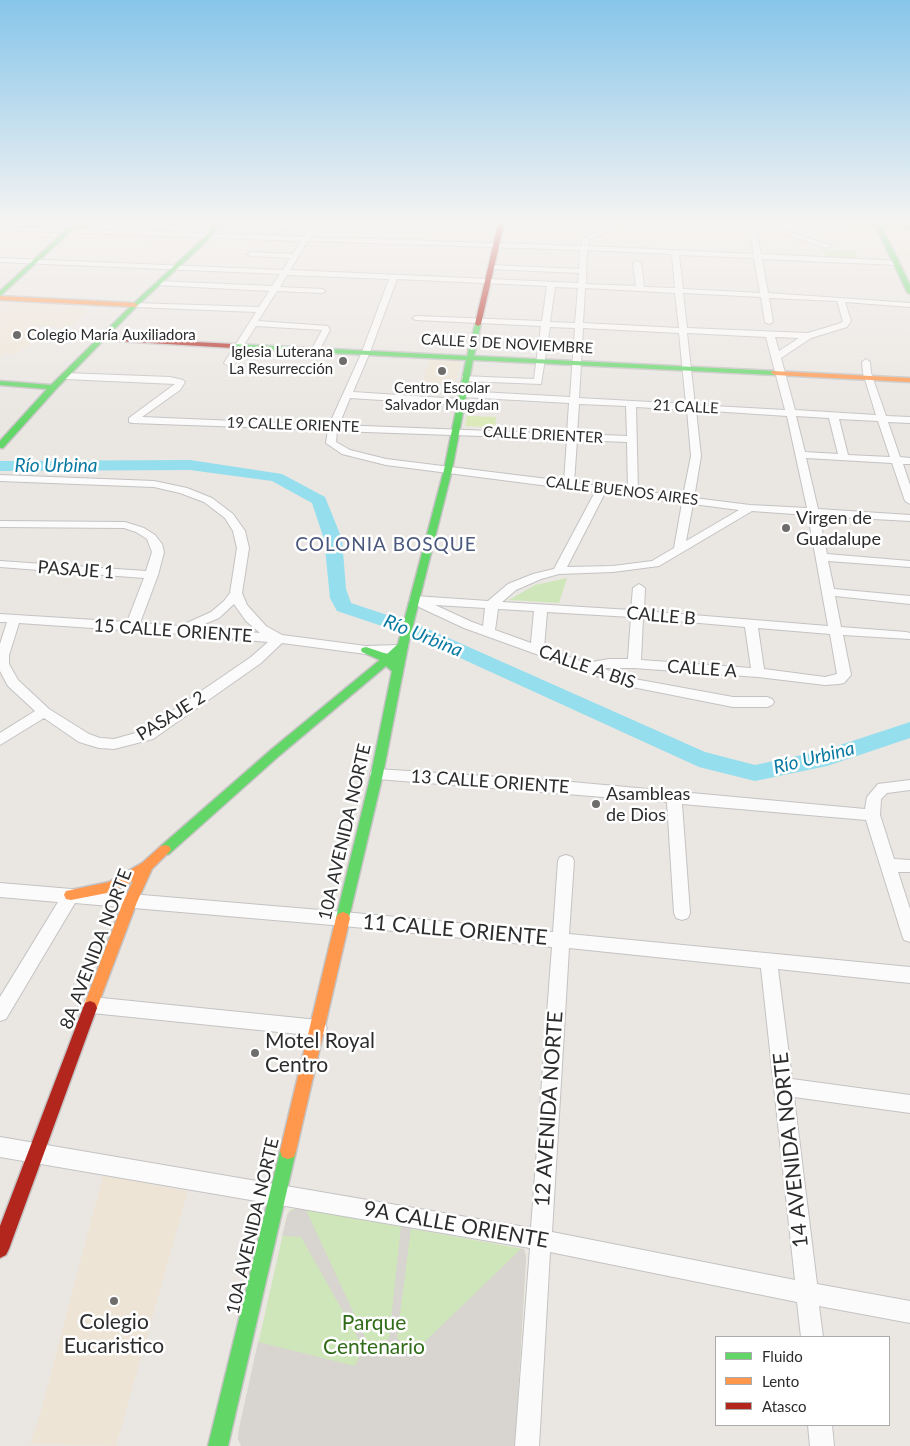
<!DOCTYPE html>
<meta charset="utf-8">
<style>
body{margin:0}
#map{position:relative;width:910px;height:1446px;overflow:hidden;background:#eae6e2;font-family:Lato,sans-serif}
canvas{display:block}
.legend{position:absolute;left:715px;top:1336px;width:175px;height:90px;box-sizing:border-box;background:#fff;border:1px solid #ababab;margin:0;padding:6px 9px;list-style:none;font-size:15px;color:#2c2c2c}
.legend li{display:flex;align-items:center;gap:10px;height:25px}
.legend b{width:25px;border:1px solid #ababab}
</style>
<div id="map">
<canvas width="910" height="1446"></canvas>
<ul class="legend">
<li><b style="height:6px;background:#63d668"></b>Fluido</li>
<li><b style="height:6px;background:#ff974d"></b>Lento</li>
<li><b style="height:6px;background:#b3261e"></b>Atasco</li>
</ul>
</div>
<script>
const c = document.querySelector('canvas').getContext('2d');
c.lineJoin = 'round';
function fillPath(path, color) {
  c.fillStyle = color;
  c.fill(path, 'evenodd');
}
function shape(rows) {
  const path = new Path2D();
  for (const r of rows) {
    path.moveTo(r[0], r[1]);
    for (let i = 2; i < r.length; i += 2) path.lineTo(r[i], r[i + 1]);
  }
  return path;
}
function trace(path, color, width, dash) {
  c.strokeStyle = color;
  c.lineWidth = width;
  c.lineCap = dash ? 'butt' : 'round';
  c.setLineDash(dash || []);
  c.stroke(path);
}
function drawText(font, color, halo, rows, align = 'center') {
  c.font = font + ' Lato,sans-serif';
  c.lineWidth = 5;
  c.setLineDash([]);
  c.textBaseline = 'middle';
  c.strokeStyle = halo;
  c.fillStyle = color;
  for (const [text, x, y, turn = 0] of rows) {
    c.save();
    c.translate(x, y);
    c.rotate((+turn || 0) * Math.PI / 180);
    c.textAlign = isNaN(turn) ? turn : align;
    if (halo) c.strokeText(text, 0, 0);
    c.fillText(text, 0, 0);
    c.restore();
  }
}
const industrial = shape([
 [116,224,210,224,206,230,171,226,166,232,112,230],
 [219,224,284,224,282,228,293,230,289,237,213,235]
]);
const education = shape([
 [910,228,910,257,899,257,889,230],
 [159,237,178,237,199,238,184,250,146,250],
 [1,302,82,305,77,308,89,310,69,328,43,326,28,342,32,343,27,348,23,348,17,355,5,354,0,358],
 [430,358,462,359,455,384,422,382],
 [103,1175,188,1191,116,1446,30,1444,41,1411]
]);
const green = shape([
 [822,249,854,250,859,261,826,259],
 [567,578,559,603,509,600,535,585],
 [297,1208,524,1249,526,1257,515,1446,241,1446,238,1439,239,1429,287,1216,290,1210]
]);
const pitch = shape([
 [467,416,496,417,495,427,465,426]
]);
const plaza = shape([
 [297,1208,306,1210,369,1346,389,1339,401,1226,411,1228,397,1338,411,1355,522,1248,524,1249,526,1257,515,1446,241,1446,238,1439,239,1429,258,1342,355,1366,363,1347,301,1237,282,1236,288,1213]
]);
const river = shape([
 [190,460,282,474,325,497,342,539,346,589,351,603,426,628,705,752,755,765,825,750,910,722,910,738,827,766,755,781,699,767,412,636,337,611,330,598,324,539,312,503,272,481,190,470,0,471,0,461,190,460]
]);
const street = shape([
 [311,224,318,224,311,237,581,246,584,238,617,224,619,226,618,227,589,240,588,246,754,254,749,224,755,224,761,254,899,261,900,263,896,265,762,259,768,293,910,303,910,307,845,302,851,321,847,327,811,338,781,358,795,410,876,415,863,373,862,362,866,359,870,362,871,373,886,416,910,417,910,423,888,422,900,457,910,458,910,464,903,464,910,485,910,504,905,501,892,463,806,458,818,509,910,515,910,521,819,516,827,554,910,561,910,567,828,561,834,589,910,596,910,604,835,596,841,627,906,632,910,633,910,639,843,635,851,675,844,683,839,684,825,685,758,677,634,668,602,668,629,678,733,697,767,697,772,699,774,702,772,705,767,707,733,707,622,685,464,628,419,607,417,604,411,603,409,600,415,596,488,601,508,584,533,574,554,569,595,492,386,465,342,454,326,443,328,430,132,423,129,422,129,418,175,384,65,379,61,376,65,373,170,377,183,380,185,382,180,390,142,417,329,425,362,352,389,279,287,275,280,287,322,289,326,291,322,293,277,291,258,321,328,326,330,330,320,349,316,352,312,349,322,330,256,326,232,363,228,366,224,363,256,312,135,307,131,305,135,303,259,307,269,291,158,285,154,283,158,281,272,286,280,274,0,262,0,258,283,270,290,258,251,256,247,254,251,252,293,254,301,241,0,230,0,226,304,237,311,224],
 [308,241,580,250,579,269,491,265,487,267,491,269,579,273,578,283,290,270,308,241],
 [587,250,672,254,675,288,644,287,641,263,637,261,633,263,636,286,586,284,587,250],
 [679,255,754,258,760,293,683,289,679,255],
 [397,279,547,286,542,321,416,316,412,318,416,320,541,326,534,379,462,376,462,380,465,381,541,384,550,327,575,328,570,397,462,391,457,394,462,397,569,403,567,434,339,425,350,398,460,405,465,402,460,399,353,392,370,352,397,279],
 [555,287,578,288,575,323,550,322,555,287],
 [585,288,675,293,679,328,583,323,585,288],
 [683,293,761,297,765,322,769,324,773,322,769,298,837,301,843,321,841,323,808,333,687,328,683,293],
 [583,328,679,333,686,404,579,398,583,328],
 [687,333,766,337,785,410,695,405,687,333],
 [775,337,799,338,779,351,775,337],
 [579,404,626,406,627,436,577,434,579,404],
 [636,407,687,410,691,456,683,496,638,491,636,407],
 [696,410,787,416,807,508,750,505,694,498,701,456,696,410],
 [796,416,829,418,838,454,805,452,796,416],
 [839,419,878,421,890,457,848,455,839,419],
 [337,431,567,439,564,481,386,459,350,450,336,442,337,431],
 [577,440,627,442,628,489,574,483,577,440],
 [605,493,682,503,674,548,652,561,613,566,567,567,605,493],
 [693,504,739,510,686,541,693,504],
 [752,511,808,515,828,626,644,611,645,588,639,584,633,588,631,610,502,602,516,590,541,579,559,574,613,572,659,566,752,511],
 [435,605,485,608,483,626,472,622,435,605],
 [498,609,534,611,531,643,495,630,498,609],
 [547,612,631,617,628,659,609,659,586,663,544,648,547,612],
 [643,618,745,627,751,668,641,660,643,618],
 [758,628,830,634,837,674,825,677,764,669,758,628],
 [362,224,417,224,419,226,416,228,365,226,362,224],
 [757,224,767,224,832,246,825,248,757,224],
 [0,475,154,481,187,488,212,498,233,514,245,531,249,548,242,593,247,605,266,626,282,635,366,646,398,645,404,649,398,653,366,654,282,643,261,663,153,739,114,749,99,748,79,742,44,718,0,745,0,733,35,711,8,686,0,671,0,644,7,622,0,622,0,614,127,622,144,578,0,567,0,561,146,571,152,552,147,539,136,532,124,528,0,527,0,521,125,522,144,528,155,535,162,544,164,552,158,575,140,623,180,626,211,612,224,601,230,593,237,548,233,531,225,518,204,502,180,493,154,487,0,481,0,475],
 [234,604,246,621,260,633,197,627,219,618,234,604],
 [19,623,181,634,268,642,251,657,143,731,114,739,100,738,89,734,49,709,18,680,9,664,9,655,19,623],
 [377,769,561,781,865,809,867,797,878,784,910,780,910,790,887,793,881,799,880,815,894,859,910,860,910,872,898,872,910,909,910,942,904,940,902,935,866,820,682,804,690,913,688,918,682,920,676,918,674,913,667,802,377,779,372,778,370,774,372,770,377,769],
 [566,855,572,857,574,861,569,934,910,967,910,983,778,969,792,1079,910,1095,910,1113,794,1097,817,1284,910,1301,910,1323,819,1306,823,1337,801,1337,797,1302,550,1252,539,1446,515,1446,530,1248,0,1157,0,1137,531,1228,552,947,344,926,75,903,6,1019,0,1021,0,997,58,902,0,897,0,883,344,912,553,932,558,861,560,857,566,855],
 [569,948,761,968,795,1280,552,1232,569,948],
 [92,997,318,1020,324,1022,327,1028,324,1034,318,1036,92,1013,86,1011,83,1005,86,999,92,997],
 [808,1425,832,1425,834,1446,810,1446,808,1425]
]);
const fast = shape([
 [85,224,95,224,71,231,0,296,0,291,67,229,85,224],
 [214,224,220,224,211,237,137,306,56,389,3,448,0,448,0,441,47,389,0,385,0,381,51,385,133,304,207,235,214,224],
 [623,224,616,228,613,226,615,224,623,224],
 [841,224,910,224,910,228,882,227,910,285,910,294,907,292,876,227,841,224],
 [478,322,481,324,474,356,775,371,779,373,775,375,473,360,452,470,409,641,383,774,348,922,343,924,338,922,336,918,371,774,392,671,386,666,280,755,169,854,165,855,161,854,159,850,161,846,272,749,380,660,362,652,361,650,362,648,366,647,387,654,398,644,444,470,466,360,233,348,230,346,233,344,467,356,475,324,478,322],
 [288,1143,294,1145,296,1151,228,1446,208,1446,280,1151,282,1145,288,1143]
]);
const slow = shape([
 [0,296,135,303,138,305,135,307,0,300,0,296],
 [772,371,910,378,910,382,775,375,771,373,772,371],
 [165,845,169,846,171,850,152,869,137,902,95,1013,90,1015,85,1013,83,1008,123,902,133,881,112,892,71,900,66,899,64,895,66,891,71,890,109,882,142,863,161,846,165,845],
 [343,912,348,914,350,918,296,1151,294,1157,288,1159,282,1157,280,1151,336,918,338,914,343,912]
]);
const jam = shape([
 [498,224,504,224,481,324,478,326,475,324,498,224],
 [102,337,233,344,236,346,233,348,100,340,100,338,102,337],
 [90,1001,95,1003,97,1008,9,1249,6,1255,0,1258,0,1226,83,1008,85,1003,90,1001]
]);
const markers = [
 [17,335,5,"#6e6d6c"],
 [343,361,5,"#6e6d6c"],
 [442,371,5,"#6e6d6c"],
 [786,528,5,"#6e6d6c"],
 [596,804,5,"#6e6d6c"],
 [255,1053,5,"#6e6d6c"],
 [114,1301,5,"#6e6d6c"]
];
const farPoinames = [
 ["Colegio María Auxiliadora",27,335],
 ["Iglesia Luterana",333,352,"right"],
 ["La Resurrección",333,369,"right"],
 ["Centro Escolar",442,388,"center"],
 ["Salvador Mugdan",442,405,"center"]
];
const farStreetnames = [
 ["CALLE 5 DE NOVIEMBRE",507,344,3],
 ["21 CALLE",686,407,3],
 ["19 CALLE ORIENTE",293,425,2],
 ["CALLE DRIENTER",543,435,3],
 ["CALLE BUENOS AIRES",622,491,7]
];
const poiNames = [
 ["Virgen de",796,518],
 ["Guadalupe",796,539],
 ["Asambleas",606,794],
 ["de Dios",606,815]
];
const streetNames = [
 ["PASAJE 1",76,570,4],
 ["CALLE B",661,616,5],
 ["15 CALLE ORIENTE",173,631,4],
 ["CALLE A BIS",587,667,19],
 ["CALLE A",702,669,4],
 ["PASAJE 2",171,716,-32],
 ["13 CALLE ORIENTE",490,782,4],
 ["10A AVENIDA NORTE",345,832,-77],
 ["8A AVENIDA NORTE",96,949,-69],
 ["10A AVENIDA NORTE",253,1226,-77]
];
const waterNames = [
 ["Río Urbina",56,466],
 ["Río Urbina",423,636,22],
 ["Río Urbina",814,758,-14]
];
const neighbourhoodNames = [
 ["COLONIA BOSQUE",386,545]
];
const nearStreetnames = [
 ["11 CALLE ORIENTE",455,930,5],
 ["12 AVENIDA NORTE",549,1109,-86],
 ["14 AVENIDA NORTE",791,1150,-96],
 ["9A CALLE ORIENTE",456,1225,10]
];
const nearPoinames = [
 ["Motel Royal",265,1041],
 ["Centro",265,1065],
 ["Colegio",114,1322,"center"],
 ["Eucaristico",114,1346,"center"]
];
const nearParknames = [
 ["Parque",374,1323],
 ["Centenario",374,1347]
];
fillPath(industrial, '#dddbdd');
fillPath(education, '#ede4d6');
fillPath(green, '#cfe6ba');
fillPath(pitch, '#dbeab8');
fillPath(plaza, '#d8d4d0');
fillPath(river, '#94deed');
trace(street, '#c4c3c3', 2);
trace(fast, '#c4c3c3', 3);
trace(slow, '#c4c3c3', 3);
trace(jam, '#c4c3c3', 3);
fillPath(street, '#fcfbfb');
fillPath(fast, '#63d668');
fillPath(slow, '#ff974d');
fillPath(jam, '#b3261e');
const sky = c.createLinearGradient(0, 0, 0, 427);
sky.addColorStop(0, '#86c5ea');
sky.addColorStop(0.52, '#f6f4f2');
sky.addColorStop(1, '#f6f4f200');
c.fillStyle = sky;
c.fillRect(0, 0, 910, 427);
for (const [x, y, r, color] of markers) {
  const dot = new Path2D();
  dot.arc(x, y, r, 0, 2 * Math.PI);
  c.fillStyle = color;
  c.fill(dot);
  trace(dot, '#fff', 2);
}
drawText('15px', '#2c2c2c', '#fff', farPoinames, 'left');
drawText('15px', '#2c2c2c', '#fff', farStreetnames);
drawText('18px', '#2c2c2c', '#fff', poiNames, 'left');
drawText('18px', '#2c2c2c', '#fff', streetNames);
drawText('italic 19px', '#0a7aa2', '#fff', waterNames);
c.letterSpacing = '1px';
drawText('19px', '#4a587e', '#fff', neighbourhoodNames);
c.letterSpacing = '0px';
drawText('21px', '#2c2c2c', '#fff', nearStreetnames);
drawText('21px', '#2c2c2c', '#fff', nearPoinames, 'left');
drawText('21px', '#316c19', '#fff', nearParknames);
</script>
